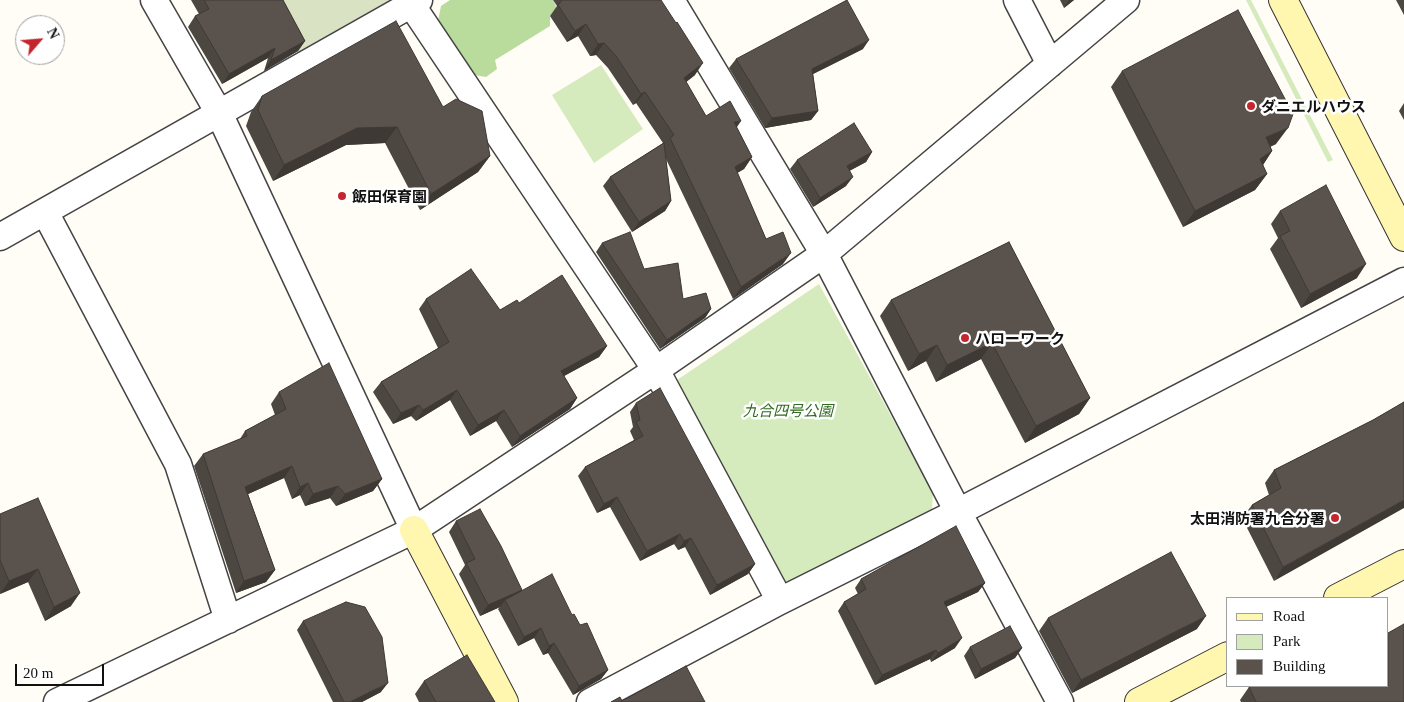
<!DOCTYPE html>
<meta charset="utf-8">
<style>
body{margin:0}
#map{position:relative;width:1404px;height:702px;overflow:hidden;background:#fffdf5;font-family:Georgia,serif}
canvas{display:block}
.legend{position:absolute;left:1226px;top:597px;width:162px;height:90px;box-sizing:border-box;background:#fff;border:1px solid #a0a0a0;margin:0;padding:6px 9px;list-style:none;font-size:15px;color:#111}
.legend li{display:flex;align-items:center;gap:10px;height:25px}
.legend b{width:25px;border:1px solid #a0a0a0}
.north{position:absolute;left:15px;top:15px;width:50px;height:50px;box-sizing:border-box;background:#fff;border:1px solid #a0a0a0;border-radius:50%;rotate:63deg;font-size:14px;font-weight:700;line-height:20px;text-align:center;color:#111}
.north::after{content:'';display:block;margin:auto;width:18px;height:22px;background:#c4262e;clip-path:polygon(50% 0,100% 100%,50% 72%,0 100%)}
.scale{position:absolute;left:15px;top:664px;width:89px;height:22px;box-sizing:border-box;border:2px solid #111;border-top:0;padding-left:6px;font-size:15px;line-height:18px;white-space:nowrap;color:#111;-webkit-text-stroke:4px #fff;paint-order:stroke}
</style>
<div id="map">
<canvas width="1404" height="702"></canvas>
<ul class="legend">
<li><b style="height:6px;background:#fff6b0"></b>Road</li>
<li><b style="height:14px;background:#d5ebbd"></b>Park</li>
<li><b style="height:14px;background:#5a524d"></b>Building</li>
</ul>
<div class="north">N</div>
<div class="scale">20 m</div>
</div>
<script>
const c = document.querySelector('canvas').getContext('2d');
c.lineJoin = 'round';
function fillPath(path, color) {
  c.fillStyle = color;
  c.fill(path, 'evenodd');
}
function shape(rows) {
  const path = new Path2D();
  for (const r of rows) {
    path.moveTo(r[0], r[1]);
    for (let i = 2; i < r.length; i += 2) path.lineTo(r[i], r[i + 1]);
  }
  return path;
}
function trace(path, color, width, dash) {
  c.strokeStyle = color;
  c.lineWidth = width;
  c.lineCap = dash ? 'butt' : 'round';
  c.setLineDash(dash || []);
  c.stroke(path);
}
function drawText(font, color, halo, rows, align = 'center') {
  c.font = font + ' Georgia,"Noto Sans JP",serif';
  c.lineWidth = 5;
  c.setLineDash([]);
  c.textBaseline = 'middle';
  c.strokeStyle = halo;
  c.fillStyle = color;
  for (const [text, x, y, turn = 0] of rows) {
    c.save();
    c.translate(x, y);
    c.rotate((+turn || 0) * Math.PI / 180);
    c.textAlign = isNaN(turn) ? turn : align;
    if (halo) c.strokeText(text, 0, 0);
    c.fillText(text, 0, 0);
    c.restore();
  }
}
const green = shape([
 [1246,0,1251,0,1333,160,1328,162],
 [601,65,643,129,594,163,552,95],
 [819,284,933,493,932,509,784,585,674,382]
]);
const forest = shape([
 [450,0,553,0,557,8,550,16,550,26,495,60,497,69,486,77,474,75,438,21,441,6]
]);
const cemetery = shape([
 [282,0,398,0,298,53,288,33]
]);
const street = shape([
 [154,0,219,113,414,530],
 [671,0,824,254,958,512,1060,702],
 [1017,0,1050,64],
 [411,4,656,370,780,601],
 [45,212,178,464,228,620],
 [0,237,419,0],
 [57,702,414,530,656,370,824,254,1126,0],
 [590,702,780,601,958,512,1404,281]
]);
const secondary = shape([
 [1283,0,1404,237],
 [414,530,504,702],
 [1338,598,1404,564],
 [1139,702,1228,656]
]);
const wall = shape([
 [191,0,283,0,305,41,298,51,264,71,268,58,222,84,188,27,195,16,199,14],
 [553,0,661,0,695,75,686,82,706,116,737,128,752,157,744,169,737,173,766,239,783,264,733,299,666,159,671,201,665,211,632,232,603,186,610,177,663,143,636,103,633,105,608,68,596,55,590,56,578,36,567,42,550,16,557,6],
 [1060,0,1074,0,1064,8],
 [1396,0,1404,0,1404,15],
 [863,49,813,74,818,111,811,120,765,128,729,68,736,59],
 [1122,71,1276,144,1270,147,1272,151,1263,165,1267,174,1255,190,1183,227,1111,87],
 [262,96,443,107,490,156,478,172,420,210,385,143,346,145,273,181,246,126,251,112],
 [1404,103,1404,120,1399,111],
 [872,152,866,162,849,171,846,186,813,207,790,169,797,160],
 [1280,211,1357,278,1301,308,1270,249,1278,238,1271,224],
 [1009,242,1090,398,1079,414,1025,443,981,359,936,382,926,361,908,371,880,316,891,300],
 [602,243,644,269,683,299,711,309,705,318,660,349,596,252],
 [426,299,500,310,519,303,607,346,599,357,564,376,577,398,570,409,512,447,496,421,470,436,450,400,416,421,411,416,393,424,373,392,381,382,438,348,419,309],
 [279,392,382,479,373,491,336,506,330,498,305,506,300,495,292,499,284,478,248,494,275,570,266,582,236,593,194,466,203,454,240,439,245,431,275,415,271,404],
 [1404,402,1274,581,1242,518,1252,505,1269,495,1265,483,1274,470,1373,420],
 [636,403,755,564,748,574,710,595,685,547,678,550,674,544,640,561,610,507,597,513,578,476,585,467,634,440,630,431,633,427,630,412],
 [0,514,71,606,45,621,28,582,0,594],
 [456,521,522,590,521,591,572,615,580,625,608,670,601,679,573,695,548,653,543,655,534,638,518,646,498,609,500,607,480,616,459,574,465,565,449,532],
 [861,579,985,583,978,592,946,607,955,648,931,662,930,659,875,685,838,611,844,602,858,594,855,588],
 [1048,618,1197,629,1072,693,1039,631],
 [303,621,381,692,362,702,333,702,297,630],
 [970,647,1022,648,1015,658,975,679,964,656],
 [424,681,495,702,419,702,415,694],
 [1249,687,1404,702,1241,702,1240,700]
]);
const shadedWall = shape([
 [1069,0,1074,0,1064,8],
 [586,24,578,36,567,42,575,31],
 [869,40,863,49,805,78,812,69],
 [305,41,298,51,264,71,271,60],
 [604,43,596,55,590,56,598,44],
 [275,48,268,58,222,84,229,74],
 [703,63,695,75,676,90,684,78],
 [645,92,636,103,633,105,641,94],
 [818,111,811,120,765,128,772,118],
 [741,121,733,133,734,122],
 [397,127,385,143,346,145,273,181,284,165,357,128],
 [1288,128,1276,144,1255,153,1266,137],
 [1272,151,1261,168,1260,159],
 [872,152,866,162,840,176,847,166],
 [490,156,478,172,420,210,431,194],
 [752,157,744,169,727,179,735,167],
 [1267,174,1255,190,1183,227,1195,211],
 [853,177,846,186,813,207,820,198],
 [671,201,665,211,632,232,639,222],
 [791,253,783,264,733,299,741,287],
 [1366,264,1357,278,1301,308,1310,294],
 [711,309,705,318,660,349,667,340],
 [992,343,981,359,936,382,947,365],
 [937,345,926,361,908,371,919,354],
 [607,346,599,357,553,382,561,371],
 [457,390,450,400,416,421,423,410],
 [577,398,570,409,512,447,520,436],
 [1090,398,1079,414,1025,443,1036,426],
 [419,405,411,416,393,424,401,413],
 [504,410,496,421,470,436,478,425],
 [292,466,284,478,237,499,245,487],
 [382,479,373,491,336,506,345,494],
 [308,483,300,495,292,499,300,487],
 [338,486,330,498,305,506,313,494],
 [617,497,610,507,597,513,604,504],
 [1404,500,1404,508,1274,581,1283,567],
 [680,534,674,544,640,561,647,551],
 [691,538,685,547,678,550,684,541],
 [755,564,748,574,710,595,717,585],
 [38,569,28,582,0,594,9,581],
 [275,570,266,582,236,593,244,581],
 [985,583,978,592,937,611,944,602],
 [522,590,514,600,505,600,500,607,480,616,488,605],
 [80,593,71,606,45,621,54,607],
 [1206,616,1197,629,1072,693,1081,680],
 [541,628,534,638,518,646,524,637],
 [962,638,955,648,931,662,938,653],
 [554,643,548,653,543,655,549,646],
 [1022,648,1015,658,975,679,981,669],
 [936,650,930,659,875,685,882,675],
 [608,670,601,679,573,695,579,686],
 [388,683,381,692,362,702,350,702]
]);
const building = shape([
 [204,0,283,0,305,41,271,60,275,48,229,74,195,16,209,9,204,0],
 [562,0,661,0,676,23,677,22,703,63,684,78,706,116,730,101,741,121,734,122,752,157,735,167,766,239,783,232,791,253,741,287,670,138,674,135,645,92,641,94,616,56,604,43,598,44,586,24,575,31,558,5,562,0],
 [847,0,869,40,812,69,818,111,772,118,736,59,847,0],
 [1238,10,1293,114,1288,128,1266,137,1272,151,1260,159,1267,174,1195,211,1122,71,1238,10],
 [396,21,443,107,456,99,482,111,490,156,431,194,397,127,357,128,284,165,258,110,262,96,396,21],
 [854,123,872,152,847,166,853,177,820,198,797,160,854,123],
 [664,143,671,201,639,222,610,177,664,143],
 [1326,185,1366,264,1310,294,1280,236,1290,231,1280,211,1326,185],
 [630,232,644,269,678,263,683,299,706,293,711,309,667,340,602,243,630,232],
 [1009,242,1090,398,1036,426,992,343,947,365,937,345,919,354,891,300,1009,242],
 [471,269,500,310,517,300,519,303,562,275,607,346,561,371,577,398,520,436,504,410,478,425,457,390,423,410,419,405,401,413,381,382,449,342,426,299,471,269],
 [329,363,382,479,345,494,338,486,313,494,308,483,300,487,292,466,245,487,275,570,244,581,203,454,247,436,245,431,286,409,279,392,329,363],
 [660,388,755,564,717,585,691,538,684,541,680,534,647,551,617,497,604,504,585,467,643,436,636,422,640,420,636,403,660,388],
 [1404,402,1404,500,1283,567,1252,505,1281,488,1274,470,1373,420,1404,402],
 [38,498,80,593,54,607,38,569,9,581,0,560,0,514,38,498],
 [480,509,501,546,522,590,488,605,466,563,475,559,456,521,480,509],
 [956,526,985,583,944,602,962,638,938,653,936,650,882,675,844,602,866,589,861,579,956,526],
 [1171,552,1206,616,1081,680,1048,618,1171,552],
 [552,574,572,615,574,614,580,625,587,623,608,670,579,686,554,643,549,646,541,628,524,637,505,600,552,574],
 [346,602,365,607,382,637,388,683,350,702,344,702,303,621,346,602],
 [1404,624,1404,702,1256,702,1249,687,1253,686,1388,686,1388,633,1404,624],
 [1010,626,1022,648,981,669,970,647,1010,626],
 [467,655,495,702,436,702,424,681,467,655],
 [686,666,705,702,611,702,620,697,622,701,686,666]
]);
const markers = [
 [1251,106,5,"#c4262e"],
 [342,196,5,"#c4262e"],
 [965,338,5,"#c4262e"],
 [1335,518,5,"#c4262e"]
];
const poiNames = [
 ["ダニエルハウス",1261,106],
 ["飯田保育園",352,196],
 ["ハローワーク",975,338],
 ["太田消防署九合分署",1325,518,"right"]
];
const parkNames = [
 ["九合四号公園",788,410]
];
fillPath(green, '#d5ebbd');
fillPath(forest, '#b9dc9c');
fillPath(cemetery, '#d9e3c4');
trace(street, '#444', 29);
trace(secondary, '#333', 30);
trace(street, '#fff', 26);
trace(secondary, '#fff6b0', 28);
fillPath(wall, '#4d4742');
fillPath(shadedWall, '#3f3936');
fillPath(building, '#5a524d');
trace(building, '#3f3936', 1);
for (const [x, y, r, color] of markers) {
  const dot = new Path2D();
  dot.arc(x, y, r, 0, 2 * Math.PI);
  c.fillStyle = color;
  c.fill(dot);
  trace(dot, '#fff', 2);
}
drawText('bold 15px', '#111', '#fff', poiNames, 'left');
drawText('italic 15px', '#2f6b1f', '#fff', parkNames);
</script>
